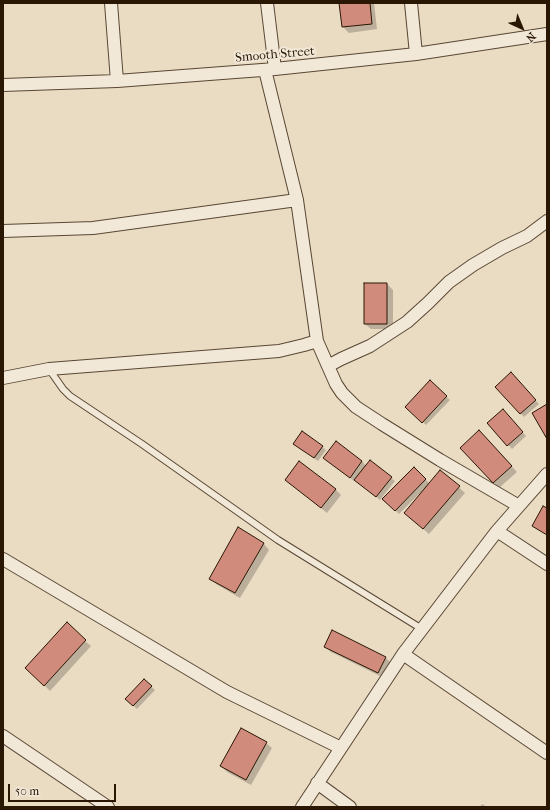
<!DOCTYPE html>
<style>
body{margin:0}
#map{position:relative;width:550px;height:810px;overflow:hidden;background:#eadbc3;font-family:"IM FELL French Canon",serif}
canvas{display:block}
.frame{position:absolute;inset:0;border:4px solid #291603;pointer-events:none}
.north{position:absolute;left:502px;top:8px;width:40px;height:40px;-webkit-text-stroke:3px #f1e8d8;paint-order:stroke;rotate:136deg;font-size:11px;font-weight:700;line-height:16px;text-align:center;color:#291603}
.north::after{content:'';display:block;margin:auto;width:14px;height:18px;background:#291603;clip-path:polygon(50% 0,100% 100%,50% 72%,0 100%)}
.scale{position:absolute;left:8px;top:784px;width:108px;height:18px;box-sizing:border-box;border:2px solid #291603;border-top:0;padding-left:5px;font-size:12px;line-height:14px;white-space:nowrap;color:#291603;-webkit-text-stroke:3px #f1e8d8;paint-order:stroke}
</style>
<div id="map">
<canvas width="550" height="810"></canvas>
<div class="frame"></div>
<div class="north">N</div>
<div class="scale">50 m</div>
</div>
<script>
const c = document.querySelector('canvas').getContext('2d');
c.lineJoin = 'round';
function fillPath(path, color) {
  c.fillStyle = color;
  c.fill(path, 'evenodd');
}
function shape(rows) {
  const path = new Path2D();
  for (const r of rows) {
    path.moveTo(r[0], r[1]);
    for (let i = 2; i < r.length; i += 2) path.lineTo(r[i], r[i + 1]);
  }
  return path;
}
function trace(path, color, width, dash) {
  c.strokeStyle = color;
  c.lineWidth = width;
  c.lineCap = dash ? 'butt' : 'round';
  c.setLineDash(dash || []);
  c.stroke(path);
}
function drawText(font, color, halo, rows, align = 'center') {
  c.font = font + ' "IM FELL French Canon",serif';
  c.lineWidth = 4;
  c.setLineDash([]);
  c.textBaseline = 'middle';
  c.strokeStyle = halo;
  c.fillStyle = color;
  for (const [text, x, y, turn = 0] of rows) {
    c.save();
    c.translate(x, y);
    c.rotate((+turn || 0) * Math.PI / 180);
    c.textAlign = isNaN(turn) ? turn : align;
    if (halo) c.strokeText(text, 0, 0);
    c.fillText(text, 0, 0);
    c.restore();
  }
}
const shadow = shape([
 [340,3,374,3,377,29,349,33,343,27],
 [387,284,393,290,393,329,371,329,365,324],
 [511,374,539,404,524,417,497,387],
 [430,382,450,400,426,425,407,407],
 [506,414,526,436,512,449,488,423],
 [485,437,517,472,499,488,461,448],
 [298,447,322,447,326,450,318,461],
 [324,458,362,461,366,466,391,478,395,481,380,500,355,479,354,481],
 [414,468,430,484,441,471,465,493,429,534,405,513,421,494,420,493,399,514,384,499],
 [286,480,335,489,341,495,327,513,292,485],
 [238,528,264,544,269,550,240,598,216,584,211,578],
 [333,632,386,658,391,663,384,678,331,652,325,646],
 [85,641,91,646,50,691,32,673],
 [144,680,155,690,137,709,126,699],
 [266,743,272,748,251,785,227,772,221,766],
 [482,804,487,807,480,807]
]);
const building = shape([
 [339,3,370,3,372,24,342,27,339,3],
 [364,283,387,283,387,324,364,324,364,283],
 [511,372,536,400,520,414,495,387,511,372],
 [430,380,447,396,422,423,405,407,430,380],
 [547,404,547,439,532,413,547,404],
 [503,409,523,432,507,446,487,423,503,409],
 [479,430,512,466,493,483,460,448,479,430],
 [302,431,323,446,314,458,293,444,302,431],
 [336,441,362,461,350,478,323,458,336,441],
 [370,460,392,477,376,497,354,480,370,460],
 [299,461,336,489,321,508,285,480,299,461],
 [414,467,426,479,395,511,382,499,414,467],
 [440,470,460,486,423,529,404,513,440,470],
 [543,506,547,508,547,535,532,526,543,506],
 [238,527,264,543,235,593,209,579,238,527],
 [67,622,86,640,44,686,25,668,67,622],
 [332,630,386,657,378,673,324,647,332,630],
 [144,679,152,686,133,706,125,699,144,679],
 [241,728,267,742,246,780,220,766,241,728]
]);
const lane = shape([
 [49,369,63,389,70,396,142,444,278,540,422,629]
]);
const street = shape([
 [111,3,117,81],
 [267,3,275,69],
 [411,3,416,54],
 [3,85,117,81,275,69,416,54,547,34],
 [3,231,93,228,297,200],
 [317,341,328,366,341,359,370,346,407,322,428,303,449,282,473,265,502,248,527,236,547,221],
 [328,366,336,384,342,393,356,407,382,424,440,460,519,506],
 [3,378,49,369,279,351,304,345,317,341,297,200,265,70],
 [497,531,547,564],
 [3,559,227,692,341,748],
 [403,654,547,753],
 [3,736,108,807],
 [317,783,350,807],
 [302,807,403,654,497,531,547,474]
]);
const streetNames = [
 ["Smooth Street",275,55,-5]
];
fillPath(shadow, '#0003');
fillPath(building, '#d08b7c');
trace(building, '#291603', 1);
trace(lane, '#594733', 8);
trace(street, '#594733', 14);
trace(lane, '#f1e8d8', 6);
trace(street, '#f1e8d8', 12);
drawText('13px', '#291603', '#f1e8d8', streetNames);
</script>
